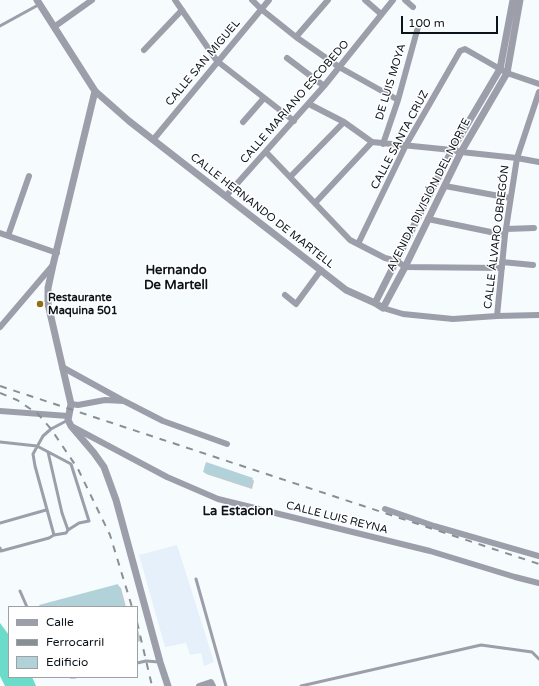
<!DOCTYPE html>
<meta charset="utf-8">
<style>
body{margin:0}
#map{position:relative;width:539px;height:686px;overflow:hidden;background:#f6fbfe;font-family:"Varela Round",sans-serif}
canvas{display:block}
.legend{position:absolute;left:8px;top:606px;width:130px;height:72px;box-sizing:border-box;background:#fff;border:1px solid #9ea1a4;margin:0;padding:5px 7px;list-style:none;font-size:12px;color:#0c141b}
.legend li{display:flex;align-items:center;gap:8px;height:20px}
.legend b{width:20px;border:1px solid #9ea1a4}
.scale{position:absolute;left:401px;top:16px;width:97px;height:18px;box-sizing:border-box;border:2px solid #0c141b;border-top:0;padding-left:5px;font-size:12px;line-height:14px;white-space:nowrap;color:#0c141b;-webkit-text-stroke:3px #fff;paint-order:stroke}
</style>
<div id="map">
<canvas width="539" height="686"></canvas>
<ul class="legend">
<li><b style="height:5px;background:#9c9faa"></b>Calle</li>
<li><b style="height:5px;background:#899094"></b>Ferrocarril</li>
<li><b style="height:11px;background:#b2d2d9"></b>Edificio</li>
</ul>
<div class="scale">100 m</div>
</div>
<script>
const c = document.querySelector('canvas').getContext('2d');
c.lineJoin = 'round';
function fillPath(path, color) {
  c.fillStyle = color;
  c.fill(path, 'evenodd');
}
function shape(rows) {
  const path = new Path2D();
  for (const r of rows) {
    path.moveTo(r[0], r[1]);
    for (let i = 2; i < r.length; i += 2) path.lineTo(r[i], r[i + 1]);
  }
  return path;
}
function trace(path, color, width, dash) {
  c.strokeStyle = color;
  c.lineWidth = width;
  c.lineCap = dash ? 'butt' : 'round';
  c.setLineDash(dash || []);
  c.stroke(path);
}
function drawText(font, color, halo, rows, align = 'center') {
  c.font = font + ' "Varela Round",sans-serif';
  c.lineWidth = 3;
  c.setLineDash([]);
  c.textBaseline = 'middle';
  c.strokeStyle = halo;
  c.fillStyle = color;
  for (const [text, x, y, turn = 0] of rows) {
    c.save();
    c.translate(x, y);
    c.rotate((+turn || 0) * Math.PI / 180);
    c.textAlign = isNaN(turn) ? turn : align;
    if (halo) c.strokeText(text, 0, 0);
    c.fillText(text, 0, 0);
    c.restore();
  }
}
const built = shape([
 [177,545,214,662,204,666,201,653,190,655,186,643,165,647,139,555]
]);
const water = shape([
 [0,623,9,635,9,677,32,677,36,686,5,686,0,676]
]);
const shadow = shape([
 [204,472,252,479,254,481,252,489,206,474],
 [118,585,121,588,126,607,41,607],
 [137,626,141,641,137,642]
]);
const building = shape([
 [37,301,42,301,44,306,38,307],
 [206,462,253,478,250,487,203,472],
 [118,584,124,607,40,607,39,605]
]);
const service = shape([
 [0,26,40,4],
 [0,442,37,446,71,464,89,521,79,523,68,530,66,533,54,535,49,538,1,551,0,548],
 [48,452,62,513,68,530],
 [0,523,46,510],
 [54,535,35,466,33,454,43,436,51,429,68,420],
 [196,579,226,686],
 [20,591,27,607],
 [137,663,146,661,159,662],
 [71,677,75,677],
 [301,686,481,645,532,652,539,659]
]);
const minor = shape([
 [175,0,217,61,294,121],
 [252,0,261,9,296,37,339,67,398,100],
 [365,0,381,14],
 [405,0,413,7],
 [54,27,92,0],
 [296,37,328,0],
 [144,50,182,10],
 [287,58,324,86],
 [309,104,344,122,372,142,452,150,461,152,517,158,539,162],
 [243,122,264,98],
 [153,140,269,0],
 [383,144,398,100,418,27],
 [266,152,350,240,385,258,397,261,405,267,502,268],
 [290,177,344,122],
 [445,186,510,198],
 [226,196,324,86,393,0],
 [315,203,372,142],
 [428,219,505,235],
 [506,229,534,228],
 [0,233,57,253],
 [8,236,29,176],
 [358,244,406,145,460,51,465,49,507,73,539,84],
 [502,262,533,265],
 [285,295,296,304,321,270],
 [383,308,403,314,453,319,497,316,539,315],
 [497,316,505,235,517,158,539,92],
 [0,327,53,265],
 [62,367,122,400],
 [71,404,78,405,105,400,124,401,163,421,227,444],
 [0,411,68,416],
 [73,427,167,477,218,499,430,551,515,577,539,583],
 [385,509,434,526,539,556],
 [199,686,211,682,213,686]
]);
const tertiary = shape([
 [37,0,95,91,129,121,346,290,375,303,383,308,405,267,461,152,507,73,520,0],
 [95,91,53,265,48,288,48,304,71,404,68,420,71,426,94,453,104,467,116,500,160,662,168,686],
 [375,303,452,150,500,69,513,0]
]);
const rail = shape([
 [0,386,539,564],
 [0,393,17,400,38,414,51,429,78,469,110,535,132,607],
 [137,622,152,686]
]);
const markers = [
 [40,304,4,"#8e6f12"]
];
const streetNames = [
 ["CALLE SAN MIGUEL",203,63,-50],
 ["DE LUIS MOYA",391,82,-73],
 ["CALLE MARIANO ESCOBEDO",295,102,-49],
 ["CALLE SANTA CRUZ",400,140,-62],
 ["AVENIDA DIVISIÓN DEL NORTE",429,195,-63],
 ["CALLE HERNANDO DE MARTELL",262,211,38],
 ["CALLE ÁLVARO OBREGÓN",497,237,-83],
 ["CALLE LUIS REYNA",337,518,14]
];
const poiNames = [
 ["Restaurante",48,298],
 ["Maquina 501",48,311]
];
const quarterNames = [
 ["Hernando",176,271],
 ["De Martell",176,286],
 ["La Estacion",238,512]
];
fillPath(built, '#e5f0fa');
fillPath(water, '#6adcc9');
fillPath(shadow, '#0003');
fillPath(building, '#b2d2d9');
trace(service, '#9c9faa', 3);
trace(minor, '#9c9faa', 6);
trace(tertiary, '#9c9faa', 7);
trace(rail, '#899094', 2, [7, 7]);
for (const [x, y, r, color] of markers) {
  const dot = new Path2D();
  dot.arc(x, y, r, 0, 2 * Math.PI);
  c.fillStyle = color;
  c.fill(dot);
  trace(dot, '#fff', 1.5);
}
drawText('11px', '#0c141b', '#fff', streetNames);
drawText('bold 11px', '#0c141b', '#fff', poiNames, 'left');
drawText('bold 13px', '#0c141b', '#fff', quarterNames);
</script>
